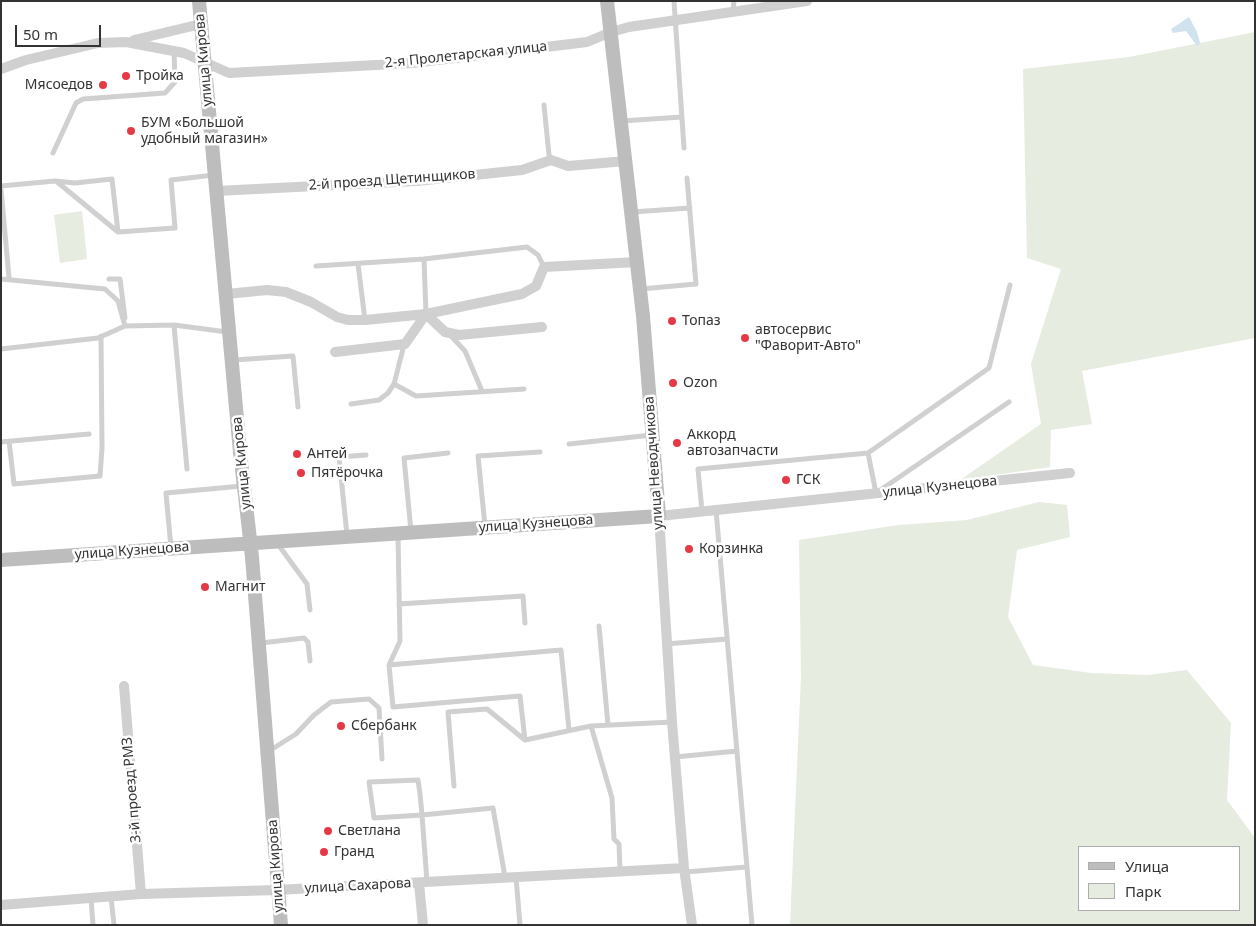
<!DOCTYPE html>
<meta charset="utf-8">
<style>
body{margin:0}
#map{position:relative;width:1256px;height:926px;overflow:hidden;background:#fff;font-family:"Noto Sans",sans-serif}
canvas{display:block}
.frame{position:absolute;inset:0;border:2px solid #333;pointer-events:none}
.legend{position:absolute;left:1078px;top:846px;width:162px;height:65px;box-sizing:border-box;background:#fff;border:1px solid #adadad;margin:0;padding:6px 9px;list-style:none;font-size:15px;color:#333}
.legend li{display:flex;align-items:center;gap:10px;height:25px}
.legend b{width:25px;border:1px solid #adadad}
.scale{position:absolute;left:15px;top:25px;width:86px;height:22px;box-sizing:border-box;border:2px solid #333;border-top:0;padding-left:6px;font-size:15px;line-height:18px;white-space:nowrap;color:#333;-webkit-text-stroke:4px #fff;paint-order:stroke}
</style>
<div id="map">
<canvas width="1256" height="926"></canvas>
<div class="frame"></div>
<ul class="legend">
<li><b style="height:6px;background:#bdbdbd"></b>Улица</li>
<li><b style="height:14px;background:#e6ecdf"></b>Парк</li>
</ul>
<div class="scale">50 m</div>
</div>
<script>
const c = document.querySelector('canvas').getContext('2d');
c.lineJoin = 'round';
function fillPath(path, color) {
  c.fillStyle = color;
  c.fill(path, 'evenodd');
}
function shape(rows) {
  const path = new Path2D();
  for (const r of rows) {
    path.moveTo(r[0], r[1]);
    for (let i = 2; i < r.length; i += 2) path.lineTo(r[i], r[i + 1]);
  }
  return path;
}
function trace(path, color, width, dash) {
  c.strokeStyle = color;
  c.lineWidth = width;
  c.lineCap = dash ? 'butt' : 'round';
  c.setLineDash(dash || []);
  c.stroke(path);
}
function drawText(font, color, halo, rows, align = 'center') {
  c.font = font + ' "Noto Sans",sans-serif';
  c.lineWidth = 5;
  c.setLineDash([]);
  c.textBaseline = 'middle';
  c.strokeStyle = halo;
  c.fillStyle = color;
  for (const [text, x, y, turn = 0] of rows) {
    c.save();
    c.translate(x, y);
    c.rotate((+turn || 0) * Math.PI / 180);
    c.textAlign = isNaN(turn) ? turn : align;
    if (halo) c.strokeText(text, 0, 0);
    c.fillText(text, 0, 0);
    c.restore();
  }
}
const green = shape([
 [1255,32,1255,338,1082,371,1092,424,1051,430,1050,467,960,480,1041,424,1031,364,1061,269,1027,258,1023,69,1129,57],
 [82,211,87,259,60,263,54,215],
 [1039,502,1067,505,1070,537,1017,550,1008,617,1033,665,1091,673,1148,675,1187,670,1231,723,1227,800,1255,838,1255,925,790,925,801,676,799,540,899,525,967,520],
 [1080,847,1240,847,1240,910,1080,910]
]);
const water = shape([
 [1189,17,1197,32,1200,43,1197,46,1186,31,1173,33,1171,29]
]);
const lane = shape([
 [674,1,684,148],
 [733,11,734,1],
 [544,105,549,155,551,160],
 [621,121,682,117],
 [53,153,76,103,83,99,165,93,175,82,174,50],
 [56,181,118,232],
 [1,186,55,181,75,183,112,179,118,232,175,228,171,180,214,175],
 [1,189,9,278],
 [632,212,690,208],
 [424,259,426,314],
 [358,264,365,320],
 [316,266,424,259,527,247,538,255,544,267],
 [1,279,105,289,118,301,125,326],
 [109,279,120,279,125,318],
 [641,289,696,284,687,178],
 [174,325,187,469],
 [450,335,465,351,482,391],
 [1,349,98,338,125,326,174,325,227,332],
 [234,360,293,356,298,407],
 [394,384,404,345],
 [351,404,379,400,388,393,394,384,416,396,524,389],
 [9,441,14,484,100,476,102,448,101,336],
 [1,442,89,434],
 [569,444,652,435],
 [868,453,876,493,1009,402],
 [716,510,752,925],
 [702,511,698,469,868,453,989,368,1010,285],
 [485,526,478,456,540,452],
 [411,531,404,458,448,453],
 [347,535,339,457,366,455],
 [277,543,307,584,310,610],
 [171,548,166,493,242,486],
 [399,604,523,596,525,623],
 [599,626,608,725],
 [261,643,304,638,308,642,310,661],
 [666,644,727,639],
 [389,665,400,641,398,536],
 [591,726,612,798,614,839,619,844,620,870],
 [525,740,520,696,393,707,389,665,561,650,569,730],
 [525,740,591,726,672,722],
 [269,751,296,734,314,715,331,702,369,699,379,708,382,759],
 [675,757,737,751],
 [454,786,448,712,487,709,525,740],
 [685,872,747,867],
 [516,877,520,925],
 [427,882,422,815,420,794,418,780,369,782,374,818,422,815,493,808,505,877],
 [111,897,114,925],
 [91,898,93,925]
]);
const street = shape([
 [134,40,201,24],
 [1,69,26,60,98,43,126,42,184,53,229,73,413,63,587,42,611,32,629,27,807,1],
 [216,191,417,181,522,170,551,160,568,166,626,161],
 [227,294,267,290,286,292,311,302,337,317,348,320,365,320,426,314,522,294,536,286,544,267,637,262],
 [335,352,405,344,426,314,445,332,459,335,542,327],
 [124,686,141,894],
 [419,883,423,925],
 [1,905,141,894,277,890,684,868],
 [692,925,684,868,672,722,659,516,1070,473]
]);
const secondary = shape([
 [199,1,240,452,252,557,281,925],
 [1,560,659,516,643,316,607,1]
]);
const markers = [
 [126,76,5,"#e63946"],
 [103,85,5,"#e63946"],
 [131,131,5,"#e63946"],
 [672,321,5,"#e63946"],
 [745,338,5,"#e63946"],
 [673,383,5,"#e63946"],
 [677,443,5,"#e63946"],
 [297,454,5,"#e63946"],
 [301,473,5,"#e63946"],
 [786,480,5,"#e63946"],
 [689,549,5,"#e63946"],
 [205,587,5,"#e63946"],
 [341,726,5,"#e63946"],
 [328,831,5,"#e63946"],
 [324,852,5,"#e63946"]
];
const streetNames = [
 ["2-я Пролетарская улица",466,55,-6],
 ["улица Кирова",204,60,-95],
 ["2-й проезд Щетинщиков",392,180,-4],
 ["улица Кирова",242,463,-96],
 ["улица Неводчикова",654,463,-94],
 ["улица Кузнецова",940,487,-6],
 ["улица Кузнецова",536,524,-4],
 ["улица Кузнецова",132,551,-4],
 ["3-й проезд РМЗ",132,790,-95],
 ["улица Кирова",276,866,-94],
 ["улица Сахарова",358,886,-3]
];
const poiNames = [
 ["Тройка",136,76],
 ["Мясоедов",93,85,"right"],
 ["БУМ «Большой",141,123],
 ["удобный магазин»",141,139],
 ["Топаз",682,321],
 ["автосервис",755,330],
 ["\"Фаворит-Авто\"",755,346],
 ["Ozon",683,383],
 ["Аккорд",687,435],
 ["автозапчасти",687,451],
 ["Антей",307,454],
 ["Пятёрочка",311,473],
 ["ГСК",796,480],
 ["Корзинка",699,549],
 ["Магнит",215,587],
 ["Сбербанк",351,726],
 ["Светлана",338,831],
 ["Гранд",334,852]
];
fillPath(green, '#e6ecdf');
fillPath(water, '#cfe2ee');
trace(lane, '#d0d0d0', 5);
trace(street, '#d0d0d0', 10);
trace(secondary, '#bdbdbd', 14);
for (const [x, y, r, color] of markers) {
  const dot = new Path2D();
  dot.arc(x, y, r, 0, 2 * Math.PI);
  c.fillStyle = color;
  c.fill(dot);
  trace(dot, '#fff', 2);
}
drawText('14px', '#333', '#fff', streetNames);
drawText('14px', '#333', '#fff', poiNames, 'left');
</script>
